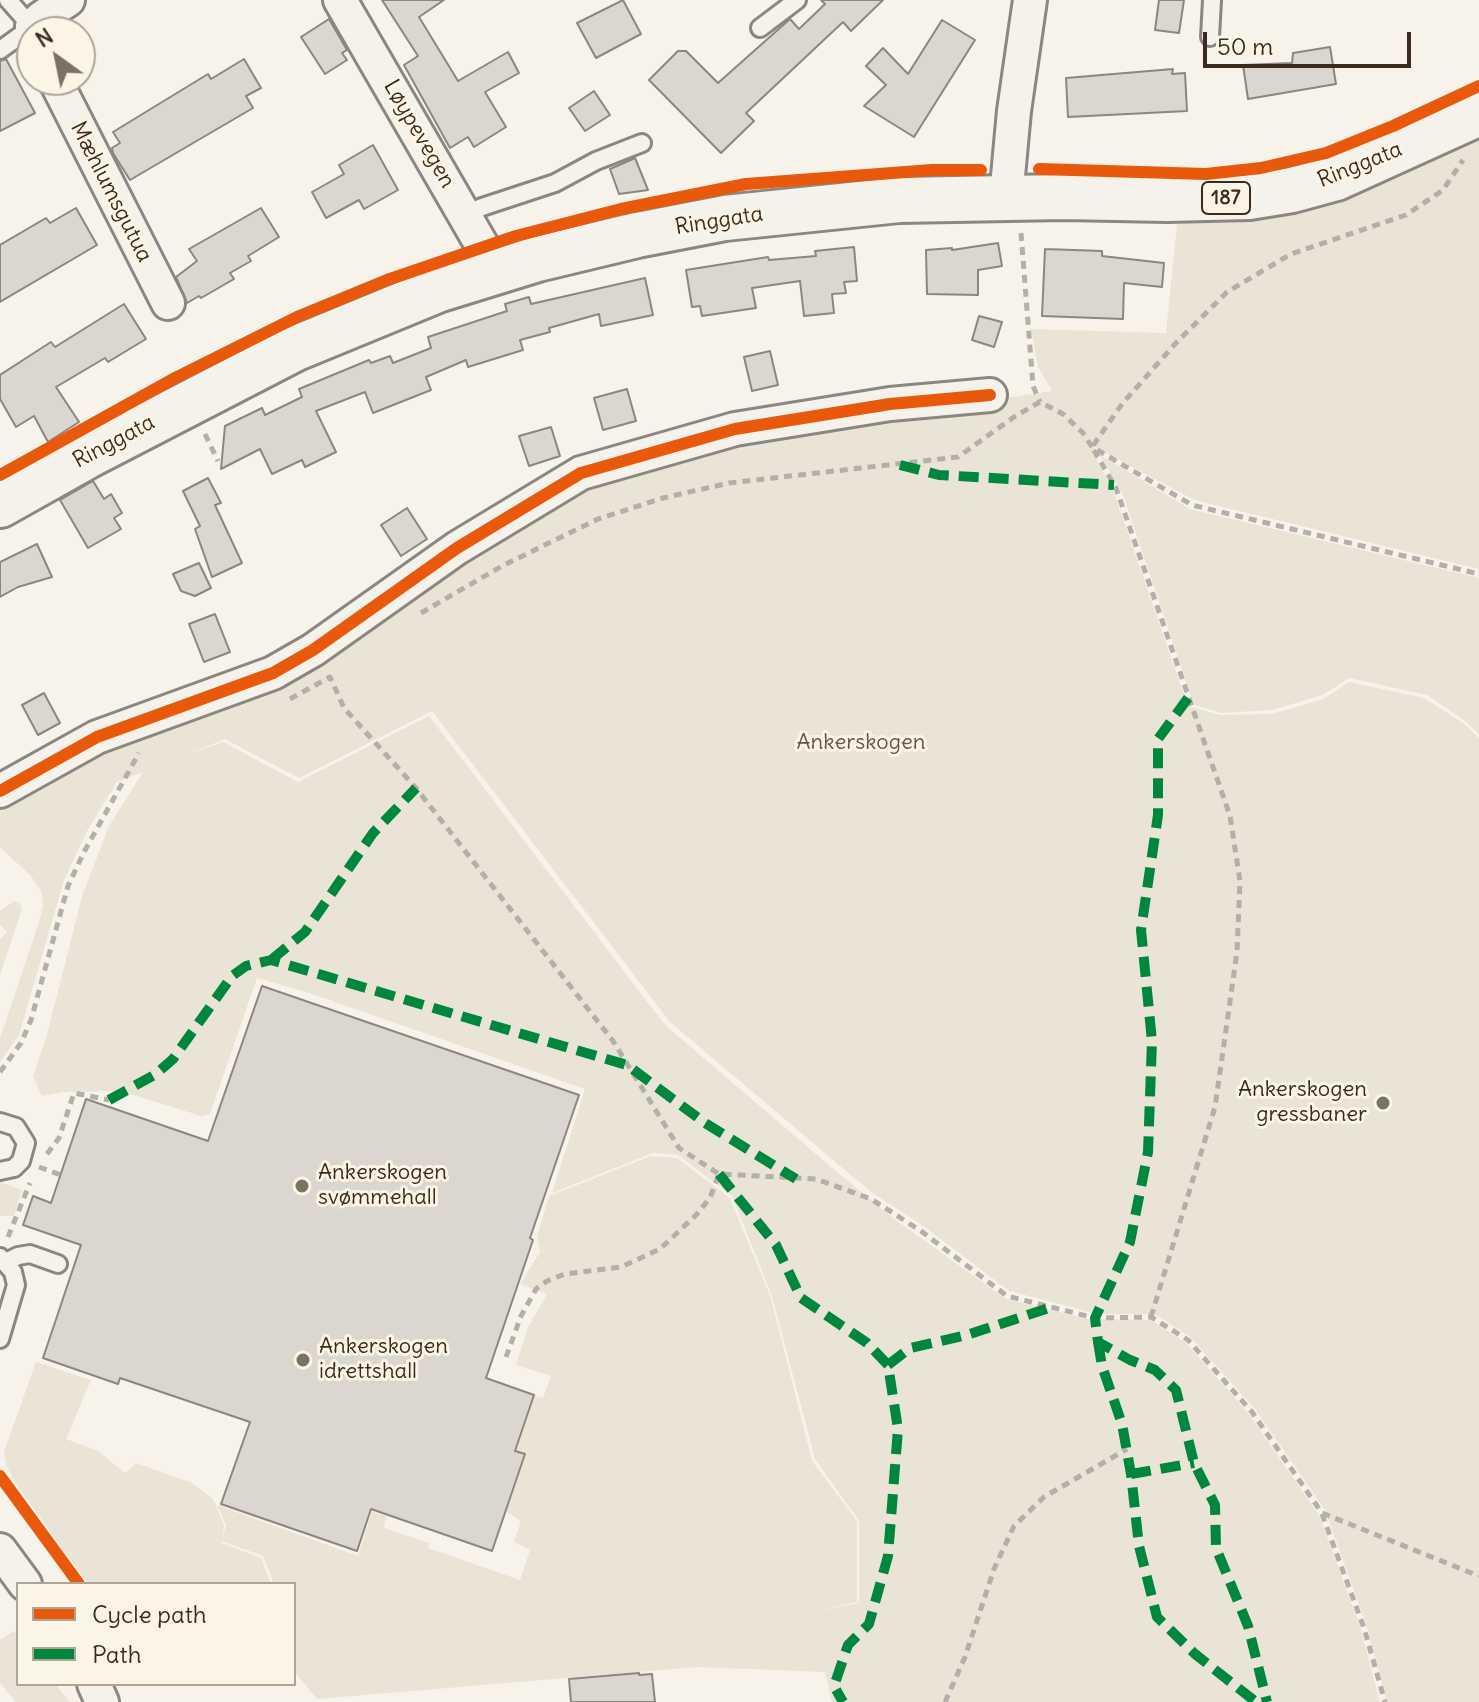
<!DOCTYPE html>
<meta charset="utf-8">
<style>
body{margin:0}
#map{position:relative;width:1479px;height:1702px;overflow:hidden;background:#f7f3ea;font-family:Delius,sans-serif}
canvas{display:block}
.legend{position:absolute;left:16px;top:1582px;width:280px;height:104px;box-sizing:border-box;background:#fcf5e5;border:2px solid #afa495;margin:0;padding:10px 14px;list-style:none;font-size:24px;color:#3b2a1e}
.legend li{display:flex;align-items:center;gap:16px;height:40px}
.legend b{width:40px;border:2px solid #afa495}
.north{position:absolute;left:16px;top:16px;width:80px;height:80px;box-sizing:border-box;background:#fcf5e5;border:2px solid #afa495;border-radius:50%;rotate:327deg;font-size:22px;font-weight:700;line-height:32px;text-align:center;color:#3b2a1e}
.north::after{content:'';display:block;margin:auto;width:28px;height:36px;background:#7d7065;clip-path:polygon(50% 0,100% 100%,50% 72%,0 100%)}
.scale{position:absolute;left:1203px;top:32px;width:208px;height:36px;box-sizing:border-box;border:4px solid #3b2a1e;border-top:0;padding-left:10px;font-size:24px;line-height:28px;white-space:nowrap;color:#3b2a1e;-webkit-text-stroke:6px #fcf5e5;paint-order:stroke}
</style>
<div id="map">
<canvas width="1479" height="1702"></canvas>
<ul class="legend">
<li><b style="height:10px;background:#e8590c"></b>Cycle path</li>
<li><b style="height:10px;background:#00873e"></b>Path</li>
</ul>
<div class="north">N</div>
<div class="scale">50 m</div>
</div>
<script>
const c = document.querySelector('canvas').getContext('2d');
c.lineJoin = 'round';
function fillPath(path, color) {
  c.fillStyle = color;
  c.fill(path, 'evenodd');
}
function shape(rows) {
  const path = new Path2D();
  for (const r of rows) {
    path.moveTo(r[0], r[1]);
    for (let i = 2; i < r.length; i += 2) path.lineTo(r[i], r[i + 1]);
  }
  return path;
}
function trace(path, color, width, dash) {
  c.strokeStyle = color;
  c.lineWidth = width;
  c.lineCap = dash ? 'butt' : 'round';
  c.setLineDash(dash || []);
  c.stroke(path);
}
function drawText(font, color, halo, rows, align = 'center') {
  c.font = font + ' Delius,sans-serif';
  c.lineWidth = 6;
  c.setLineDash([]);
  c.textBaseline = 'middle';
  c.strokeStyle = halo;
  c.fillStyle = color;
  for (const [text, x, y, turn = 0] of rows) {
    c.save();
    c.translate(x, y);
    c.rotate((+turn || 0) * Math.PI / 180);
    c.textAlign = isNaN(turn) ? turn : align;
    if (halo) c.strokeText(text, 0, 0);
    c.fillText(text, 0, 0);
    c.restore();
  }
}
const green = shape([
 [1479,131,1479,569,1194,500,1095,447,1098,463,1113,490,1188,706,1220,715,1272,714,1323,699,1349,682,1424,698,1463,723,1479,738,1479,1702,1387,1702,1366,1624,1325,1510,1255,1409,1190,1337,1155,1314,1098,1314,1009,1291,922,1225,871,1192,670,1022,432,711,299,778,225,739,181,757,223,742,298,782,429,716,665,1025,831,1167,893,1218,1006,1299,1088,1319,1151,1320,1186,1343,1249,1414,1319,1515,1360,1626,1380,1702,832,1702,825,1672,697,1667,317,1699,294,1671,294,1584,274,1584,263,1556,221,1541,221,1543,261,1558,271,1584,88,1584,16,1484,7,1467,4,1452,36,1362,91,1380,66,1439,98,1451,125,1473,136,1463,192,1483,213,1499,224,1525,222,1540,226,1525,217,1505,358,1556,372,1512,386,1516,384,1528,429,1543,428,1548,520,1580,530,1550,514,1542,521,1521,506,1512,526,1455,516,1451,535,1396,543,1398,551,1376,516,1365,528,1327,547,1294,520,1284,540,1252,537,1236,549,1196,651,1156,677,1158,730,1198,771,1298,812,1461,857,1521,857,1602,815,1611,859,1603,859,1521,815,1459,772,1296,732,1196,678,1155,653,1153,552,1193,585,1089,309,993,257,978,210,1114,201,1116,121,1091,62,1092,42,1096,33,1076,47,1035,82,896,109,826,143,772,117,782,88,829,64,880,19,1035,0,1062,0,1038,40,919,43,904,42,893,31,876,0,847,0,801,78,756,209,704,581,484,727,440,1052,391,1038,367,1031,329,1166,333,1178,215],
 [1100,455,1190,509,1479,578,1479,734,1465,721,1427,695,1349,678,1323,695,1272,710,1221,713,1194,705,1123,495],
 [14,901,20,904,22,909,0,975,0,939,7,932,0,924,0,911],
 [0,1182,22,1190,14,1216,0,1216],
 [14,1631,18,1636,18,1684,55,1684,70,1702,16,1702,0,1683,0,1640]
]);
const building = shape([
 [382,0,444,0,419,17,458,81,508,52,519,73,485,92,506,127,474,147,468,137,450,148,404,65,418,56,382,0],
 [623,0,641,34,596,58,577,23,623,0],
 [821,0,883,0,851,31,843,22,746,113,754,121,721,153,649,80,678,51,686,51,718,83,790,19,799,29,825,4,821,0],
 [1159,0,1184,0,1179,33,1155,30,1159,0],
 [329,19,347,50,342,53,347,60,325,74,301,37,329,19],
 [942,20,975,40,914,137,864,106,886,85,866,66,883,48,908,74,942,20],
 [1330,47,1336,84,1248,99,1243,65,1292,63,1293,53,1330,47],
 [6,59,35,113,0,131,0,61,6,59],
 [244,59,261,88,246,96,253,108,130,180,113,153,112,148,120,143,113,132,208,74,211,79,244,59],
 [1173,69,1172,74,1185,73,1187,111,1068,117,1066,78,1173,69],
 [594,91,610,115,585,131,569,108,594,91],
 [373,145,398,190,364,209,359,200,326,218,312,192,344,174,339,165,373,145],
 [635,158,648,190,619,194,610,169,635,158],
 [76,208,97,245,0,302,0,245,46,218,50,223,76,208],
 [261,208,279,237,248,256,251,261,230,273,234,279,201,298,199,296,187,303,176,277,197,261,189,249,261,208],
 [998,243,1002,266,978,270,978,295,927,294,926,250,952,248,952,250,998,243],
 [854,247,857,281,844,282,846,293,832,294,834,313,804,316,800,281,752,288,756,308,702,316,700,306,692,307,686,270,768,257,769,260,816,256,815,251,854,247],
 [1045,249,1102,251,1102,256,1164,263,1162,287,1124,283,1123,319,1042,316,1045,249],
 [645,278,653,315,601,326,599,314,549,328,550,332,520,340,523,350,468,367,466,360,426,377,431,390,373,413,365,392,316,411,336,452,305,467,302,460,272,474,260,449,221,469,225,426,262,408,265,415,302,397,299,389,369,360,371,363,390,356,393,363,431,348,428,337,507,311,505,304,529,297,531,304,645,278],
 [124,304,146,339,108,362,105,358,56,387,79,422,48,442,34,416,16,427,0,399,0,375,51,342,55,347,124,304],
 [979,316,1002,322,994,347,972,340,979,316],
 [770,351,778,385,752,391,744,357,770,351],
 [627,389,636,421,603,430,594,398,627,389],
 [551,427,560,456,529,466,519,436,551,427],
 [208,478,221,503,215,505,242,563,212,577,195,529,200,526,183,491,208,478],
 [93,481,104,499,111,494,122,513,114,518,121,529,88,548,60,500,93,481],
 [407,508,427,539,401,556,381,525,407,508],
 [37,544,52,577,18,587,0,597,0,562,37,544],
 [199,563,211,588,195,596,181,591,173,574,199,563],
 [215,614,230,652,204,662,189,624,215,614],
 [44,693,60,723,38,735,22,705,44,693],
 [262,986,579,1095,530,1238,533,1240,486,1378,534,1395,515,1451,525,1454,492,1551,371,1509,357,1551,221,1504,250,1422,120,1378,118,1384,43,1358,81,1245,23,1225,33,1196,51,1203,86,1099,208,1141,262,986],
 [639,1673,639,1675,652,1674,655,1702,571,1702,569,1679,639,1673]
]);
const path = shape([
 [1021,233,1033,386,1040,402],
 [205,434,218,461],
 [421,613,502,566,598,519,663,498,729,483,958,457,1014,417,1040,402,1063,414,1083,433,1092,447,1192,505,1479,574],
 [290,699,330,677,344,708,416,788,613,1041,679,1148,719,1174,816,1179,871,1199,921,1231,1007,1296,1095,1318,1151,1317,1188,1340,1252,1412,1322,1513,1479,1576],
 [0,1072,21,1043,31,1020,68,886,84,852,139,753],
 [47,1154,59,1138,74,1093,109,1100],
 [39,1167,61,1175],
 [8,1237,30,1183],
 [1151,1317,1215,1107,1237,952,1240,881,1230,816,1116,488,1092,447,1122,404,1175,344,1227,292,1291,254,1406,215,1443,190,1463,160],
 [506,1357,521,1316,536,1289,547,1281,565,1274,621,1267,660,1249,697,1214,710,1198,719,1174],
 [1322,1514,1364,1628,1385,1702],
 [945,1702,965,1657,994,1569,1014,1526,1044,1497,1127,1449]
]);
const lane = shape([
 [760,28,797,0],
 [1210,37,1212,0],
 [0,50,32,27,8,0],
 [465,215,482,207,555,183,596,161,642,143],
 [0,1122,16,1127,26,1143,21,1161,14,1168,0,1171],
 [0,1257,13,1272,16,1285,0,1339],
 [6,1262,18,1256,30,1254,58,1264]
]);
const street = shape([
 [340,0,484,249,491,272],
 [33,32,32,27,41,18,68,0],
 [55,80,168,303],
 [1006,198,1014,111,1030,0],
 [0,791,97,737,273,673,313,650,457,548,581,473,735,429,890,404,990,395],
 [0,1550,25,1584],
 [94,1684,102,1702]
]);
const primary = shape([
 [0,505,89,455,294,349,440,289,537,259,637,235,725,218,899,200,1064,197,1167,199,1249,197,1292,190,1336,178,1479,113]
]);
const quiet = shape([
 [900,465,939,475,1114,485],
 [1188,698,1158,739,1158,815,1141,930,1152,1041,1148,1152,1130,1242,1095,1318,1098,1342,1130,1360,1155,1370,1176,1390,1194,1463,1215,1505,1216,1548,1248,1626,1267,1702],
 [271,960,305,932,373,833,416,788],
 [109,1100,156,1074,173,1059,232,976,246,966,271,960,627,1065,705,1123,796,1179],
 [719,1174,776,1245,801,1298,867,1343,888,1365,898,1429,888,1556,869,1624,848,1645,834,1686,843,1702],
 [1098,1342,1102,1366,1122,1424,1131,1474,1139,1546,1157,1617,1195,1654,1256,1702],
 [888,1365,910,1348,967,1335,1052,1307],
 [1131,1474,1194,1463]
]);
const cycleway = shape([
 [1039,169,1206,174,1261,168,1326,153,1393,126,1479,86],
 [0,475,175,378,297,317,387,280,516,236,621,209,746,184,932,170,981,170],
 [0,791,97,737,273,673,313,650,457,548,581,473,735,429,890,404,990,395],
 [0,1476,79,1584]
]);
const markers = [
 [1383,1103,8,"#7d7065"],
 [302,1186,8,"#7d7065"],
 [303,1360,8,"#7d7065"]
];
const shields = [
 [1226,198,48]
];
const shieldNames = [
 ["187",1226,198]
];
const streetNames = [
 ["Løypevegen",419,134,60],
 ["Ringgata",1360,165,-22],
 ["Mæhlumsgutua",111,192,63],
 ["Ringgata",719,221,-9],
 ["Ringgata",114,442,-28]
];
const parkNames = [
 ["Ankerskogen",861,743]
];
const poiNames = [
 ["Ankerskogen",1367,1090,"right"],
 ["gressbaner",1367,1115,"right"],
 ["Ankerskogen",318,1173],
 ["svømmehall",318,1198],
 ["Ankerskogen",319,1347],
 ["idrettshall",319,1372]
];
fillPath(green, '#eae4d7');
fillPath(building, '#dbd7d0');
trace(building, '#8b867f', 2);
trace(lane, '#8b867f', 22);
trace(street, '#8b867f', 38);
trace(primary, '#8b867f', 50);
trace(path, '#b3afa9', 5, [8, 6]);
trace(lane, '#f5f2ec', 16);
trace(street, '#f5f2ec', 32);
trace(primary, '#f5f2ec', 44);
trace(quiet, '#00873e', 10, [20, 10]);
trace(cycleway, '#e8590c', 12);
for (const [x, y, r, color] of markers) {
  const dot = new Path2D();
  dot.arc(x, y, r, 0, 2 * Math.PI);
  c.fillStyle = color;
  c.fill(dot);
  trace(dot, '#fcf5e5', 3);
}
for (const [x, y, w] of shields) {
  const box = new Path2D();
  box.roundRect(x - w / 2, y - 16, w, 32, 6);
  c.fillStyle = '#fcf5e5';
  c.fill(box);
  trace(box, '#3b2a1e', 2);
}
drawText('bold 20px', '#3b2a1e', null, shieldNames);
drawText('22px', '#3b2a1e', '#fcf5e5', streetNames);
drawText('22px', '#645648', '#fcf5e5', parkNames);
drawText('22px', '#3b2a1e', '#fcf5e5', poiNames, 'left');
</script>
